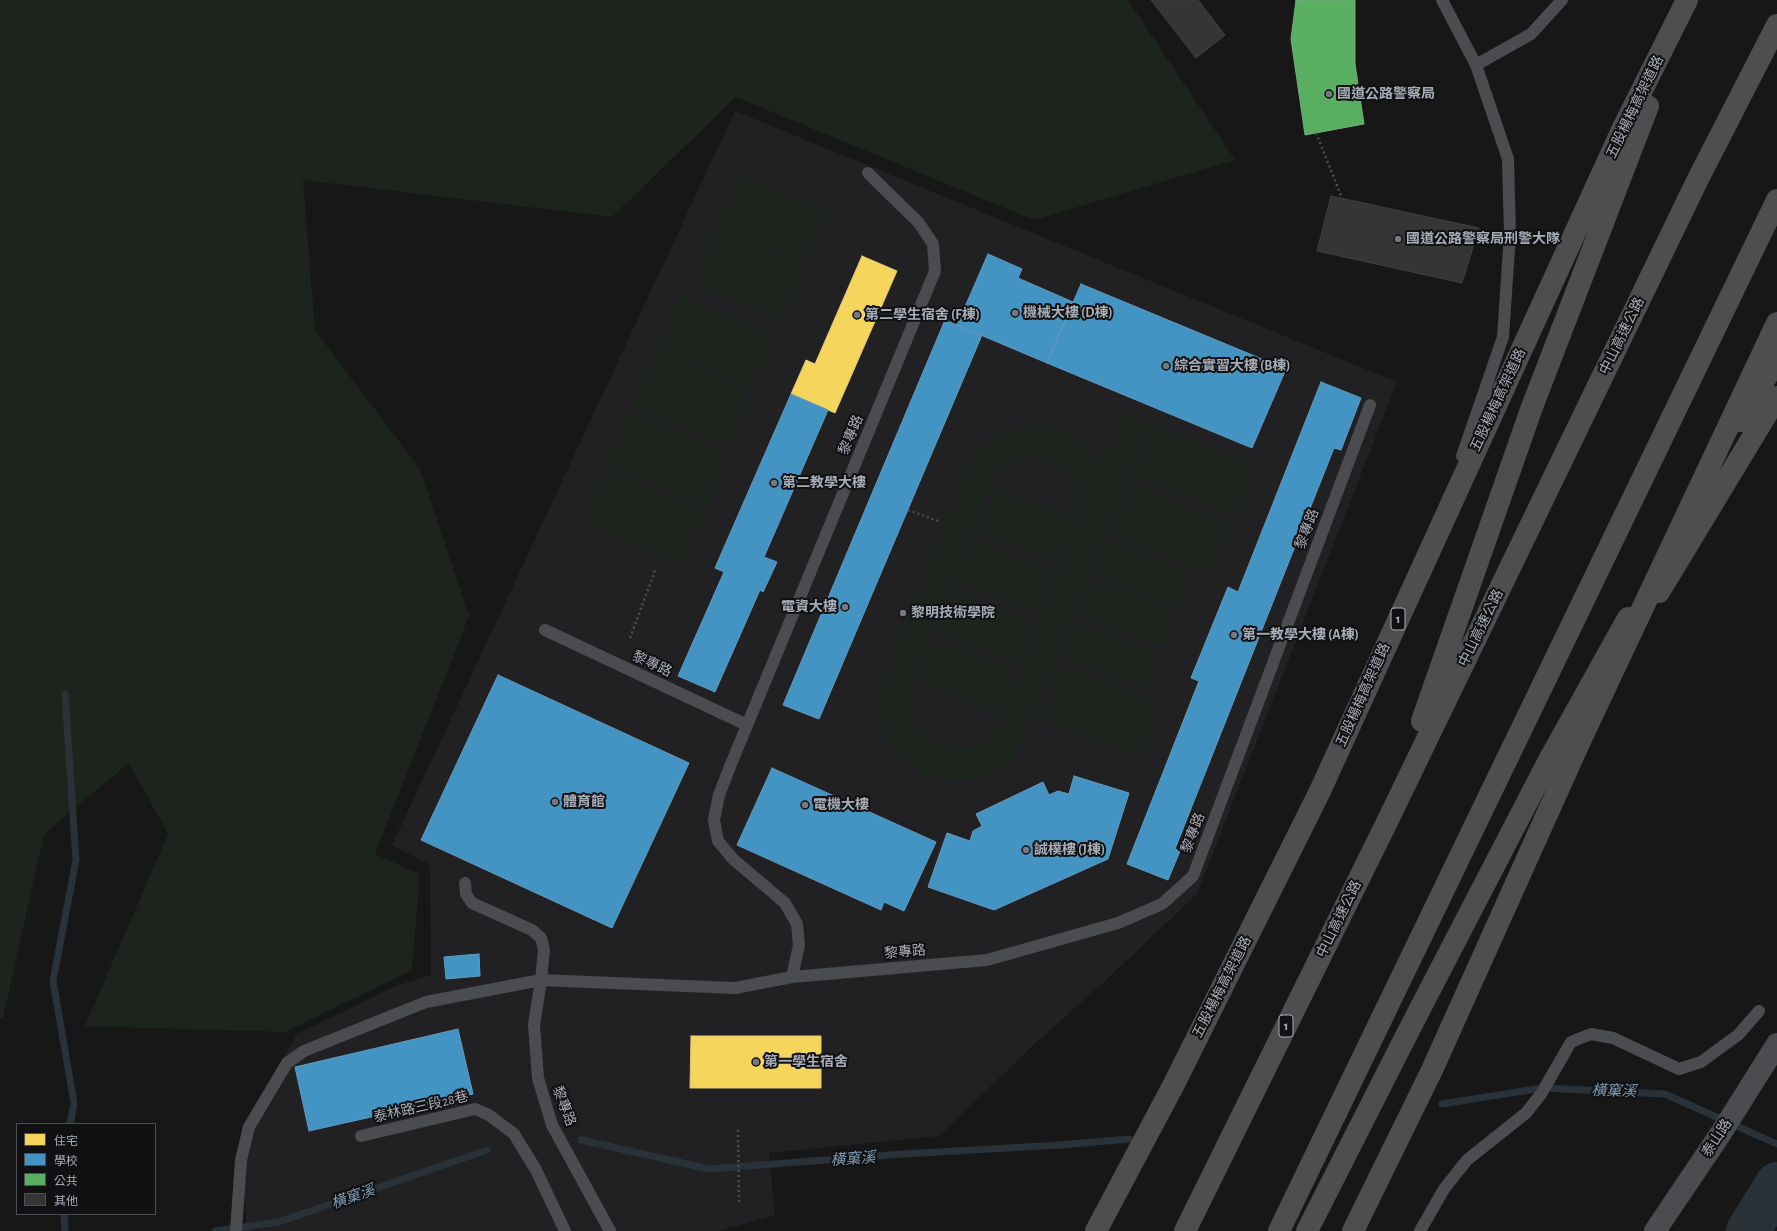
<!DOCTYPE html>
<meta charset="utf-8">
<style>
body{margin:0}
#map{position:relative;width:1777px;height:1231px;overflow:hidden;background:#171717;font-family:"Alegreya Sans","Noto Sans TC",sans-serif}
canvas{display:block}
.legend{position:absolute;left:16px;top:1123px;width:140px;height:92px;box-sizing:border-box;background:#111113;border:1px solid #4d4f55;margin:0;padding:5px 7px;list-style:none;font-size:12px;color:#a8adb8}
.legend li{display:flex;align-items:center;gap:8px;height:20px}
.legend b{width:20px;border:1px solid #4d4f55}
</style>
<div id="map">
<canvas width="1777" height="1231"></canvas>
<ul class="legend">
<li><b style="height:11px;background:#f6d55c"></b>住宅</li>
<li><b style="height:11px;background:#4393c3"></b>學校</li>
<li><b style="height:11px;background:#5aae61"></b>公共</li>
<li><b style="height:11px;background:#353536"></b>其他</li>
</ul>
</div>
<script>
const c = document.querySelector('canvas').getContext('2d');
c.lineJoin = 'round';
function fillPath(path, color) {
  c.fillStyle = color;
  c.fill(path, 'evenodd');
}
function shape(rows) {
  const path = new Path2D();
  for (const r of rows) {
    path.moveTo(r[0], r[1]);
    for (let i = 2; i < r.length; i += 2) path.lineTo(r[i], r[i + 1]);
  }
  return path;
}
function trace(path, color, width, dash) {
  c.strokeStyle = color;
  c.lineWidth = width;
  c.lineCap = dash ? 'butt' : 'round';
  c.setLineDash(dash || []);
  c.stroke(path);
}
function drawText(font, color, halo, rows, align = 'center') {
  c.font = font + ' "Alegreya Sans","Noto Sans TC",sans-serif';
  c.lineWidth = 4;
  c.setLineDash([]);
  c.textBaseline = 'middle';
  c.strokeStyle = halo;
  c.fillStyle = color;
  for (const [text, x, y, turn = 0] of rows) {
    c.save();
    c.translate(x, y);
    c.rotate((+turn || 0) * Math.PI / 180);
    c.textAlign = isNaN(turn) ? turn : align;
    if (halo) c.strokeText(text, 0, 0);
    c.fillText(text, 0, 0);
    c.restore();
  }
}
const built = shape([
 [735,111,1397,382,1197,894,1104,982,1028,1050,940,1136,769,1153,775,1215,719,1231,246,1231,243,1127,297,1034,398,985,431,975,430,865,392,845]
]);
const green = shape([
 [0,0,1128,0,1235,160,1034,220,736,97,612,217,303,180,315,330,420,469,469,616,375,854,420,874,412,970,285,1032,85,1026,168,834,129,763,44,834,3,1018,0,1018],
 [740,175,826,212,803,264,717,228],
 [716,230,803,267,781,319,693,282],
 [681,296,775,338,752,389,658,347],
 [656,349,750,392,725,447,631,404],
 [630,412,729,454,706,507,607,464],
 [1123,413,1150,423,1023,742,1011,759,995,770,976,779,953,780,929,777,907,762,890,743,881,719,880,693,885,674,968,465,980,449,1001,434,1026,426,1048,426,1063,431,1078,440,1095,455,1103,466],
 [1030,456,1045,458,1059,464,1070,474,1078,486,1081,501,1080,518,998,727,986,739,971,747,954,749,938,745,924,735,913,722,909,706,909,689,990,483,1002,466,1015,459],
 [1155,425,1255,465,1234,515,1134,476],
 [606,469,704,511,681,564,583,521],
 [1133,484,1231,525,1210,574,1112,534],
 [995,489,1075,520,1059,562,978,531],
 [974,540,1055,571,1038,613,957,581],
 [1111,541,1192,574,1177,609,1097,576],
 [1095,580,1176,612,1162,648,1081,615],
 [953,590,1034,622,1017,664,937,632],
 [1079,622,1160,654,1145,689,1064,657],
 [934,640,1014,671,998,712,918,681],
 [1063,665,1160,704,1139,757,1042,719]
]);
const homes = shape([
 [862,256,897,271,835,413,791,394,806,360,815,364,862,256],
 [691,1036,821,1036,821,1088,690,1088,691,1036]
]);
const schools = shape([
 [988,254,1022,269,1018,278,1073,302,1047,363,957,325,988,254],
 [1081,284,1286,369,1252,448,1047,363,1081,284],
 [945,320,982,335,819,719,783,705,945,320],
 [1321,382,1361,398,1341,450,1334,448,1175,849,1180,851,1168,880,1127,864,1199,681,1191,678,1228,587,1238,592,1321,382],
 [791,394,828,410,764,557,777,562,763,592,760,590,715,692,678,676,724,572,715,568,791,394],
 [498,675,689,763,612,928,421,840,498,675],
 [772,768,936,842,904,911,884,902,881,910,737,845,772,768],
 [1074,776,1129,793,1108,859,994,910,928,887,947,833,970,841,973,831,982,826,976,814,1043,782,1049,795,1058,791,1069,794,1074,776],
 [479,954,480,976,446,979,444,957,479,954],
 [458,1029,473,1094,309,1131,295,1067,458,1029]
]);
const public = shape([
 [1296,0,1355,0,1355,64,1364,124,1305,135,1291,39,1296,0]
]);
const stream = shape([
 [65,694,76,860,53,981,74,1103,70,1124],
 [1442,1104,1542,1088,1665,1094,1777,1144],
 [581,1140,709,1169,903,1154,1060,1145,1129,1139],
 [64,1214,65,1231],
 [216,1231,279,1222,487,1150]
]);
const river = shape([
 [1748,1231,1777,1184]
]);
const building = shape([
 [1151,0,1198,0,1225,35,1196,58,1151,0],
 [1331,196,1479,228,1462,283,1317,251,1331,196]
]);
const path = shape([
 [1316,133,1342,198],
 [908,510,938,521],
 [630,638,656,568],
 [738,1130,739,1205]
]);
const lane = shape([
 [1442,0,1476,65],
 [1462,456,1503,337,1510,234,1508,159,1476,65,1531,34,1562,0],
 [545,630,747,725],
 [792,977,799,945,797,924,785,903,733,859,718,841,714,820,719,795,731,764,935,271,933,244,919,223,868,173],
 [361,1136,475,1109,489,1115,514,1134,536,1170,565,1231],
 [236,1231,241,1160,249,1127,287,1063,304,1051,426,1002,541,980,544,950,541,938,532,930,472,903,466,894,465,883],
 [610,1231,552,1125,538,1078,534,1025,541,980,735,988,792,977,987,960,1118,923,1162,904,1193,876,1370,405],
 [1420,1231,1444,1189,1467,1160,1526,1113,1541,1094,1571,1042,1591,1034,1613,1038,1679,1069,1701,1062,1738,1035,1759,1011]
]);
const street = shape([
 [1655,1231,1721,1133,1777,1044]
]);
const highway = shape([
 [1740,421,1777,359],
 [1659,592,1777,397],
 [1422,721,1532,407,1648,106],
 [1096,1231,1174,1084,1320,791,1622,130,1687,0],
 [1185,1231,1387,822,1697,181,1777,25],
 [1279,1231,1777,200],
 [1307,1231,1408,1032,1549,760,1628,618]
]);
const highwayBridge = shape([
 [1353,1231,1432,1070,1580,741,1777,323]
]);
const markers = [
 [1329,94,4,"#757880"],
 [1398,239,4,"#757880"],
 [1015,313,4,"#757880"],
 [857,315,4,"#757880"],
 [1166,366,4,"#757880"],
 [774,483,4,"#757880"],
 [845,607,4,"#757880"],
 [903,613,4,"#757880"],
 [1234,635,4,"#757880"],
 [555,802,4,"#757880"],
 [805,805,4,"#757880"],
 [1026,850,4,"#757880"],
 [756,1062,4,"#757880"]
];
const shields = [
 [1398,619,14],
 [1286,1026,14]
];
const shieldNames = [
 ["1",1398,619],
 ["1",1286,1026]
];
const poiNames = [
 ["國道公路警察局",1337,94],
 ["國道公路警察局刑警大隊",1406,239],
 ["機械大樓 (D棟)",1023,313],
 ["第二學生宿舍 (F棟)",865,315],
 ["綜合實習大樓 (B棟)",1174,366],
 ["第二教學大樓",782,483],
 ["電資大樓",837,607,"right"],
 ["黎明技術學院",911,613],
 ["第一教學大樓 (A棟)",1242,635],
 ["體育館",563,802],
 ["電機大樓",813,805],
 ["誠樸樓 (J棟)",1034,850],
 ["第一學生宿舍",764,1062]
];
const streetNames = [
 ["五股楊梅高架道路",1635,107,-64],
 ["中山高速公路",1622,336,-64],
 ["五股楊梅高架道路",1498,400,-65],
 ["黎專路",851,435,-67],
 ["黎專路",1307,529,-69],
 ["中山高速公路",1481,628,-64],
 ["黎專路",652,664,25],
 ["五股楊梅高架道路",1363,695,-66],
 ["黎專路",1193,833,-69],
 ["中山高速公路",1339,919,-64],
 ["黎專路",905,952,-5],
 ["五股楊梅高架道路",1222,987,-63],
 ["黎專路",564,1106,69],
 ["泰林路三段28巷",421,1107,-13],
 ["泰山路",1717,1138,-57]
];
const waterNames = [
 ["橫窠溪",1614,1091,2],
 ["橫窠溪",853,1159,-4],
 ["橫窠溪",353,1197,-19]
];
fillPath(built, '#212123');
fillPath(green, '#1d241e');
fillPath(homes, '#f6d55c');
trace(homes, '#dfc978', 1);
fillPath(schools, '#4393c3');
trace(schools, '#619bc0', 1);
fillPath(public, '#5aae61');
trace(public, '#71ae7b', 1);
trace(stream, '#2a3239', 7);
trace(river, '#2a3239', 44);
fillPath(building, '#353536');
trace(building, '#3f4043', 1);
trace(path, '#4d4e52', 2.5, [2, 3]);
trace(lane, '#4b4c50', 12);
trace(street, '#4b4c50', 22);
trace(highway, '#4e4e51', 22);
trace(highwayBridge, '#4e4e51', 22);
for (const [x, y, r, color] of markers) {
  const dot = new Path2D();
  dot.arc(x, y, r, 0, 2 * Math.PI);
  c.fillStyle = color;
  c.fill(dot);
  trace(dot, '#111113', 1.5);
}
for (const [x, y, w] of shields) {
  const box = new Path2D();
  box.roundRect(x - w / 2, y - 11, w, 22, 3);
  c.fillStyle = '#111113';
  c.fill(box);
  trace(box, '#a8adb8', 1);
}
drawText('bold 13px', '#a8adb8', null, shieldNames);
drawText('bold 14px', '#a8adb8', '#111113', poiNames, 'left');
drawText('14px', '#a8adb8', '#111113', streetNames);
drawText('italic 15px', '#7f9bb3', '#111113', waterNames);
</script>
